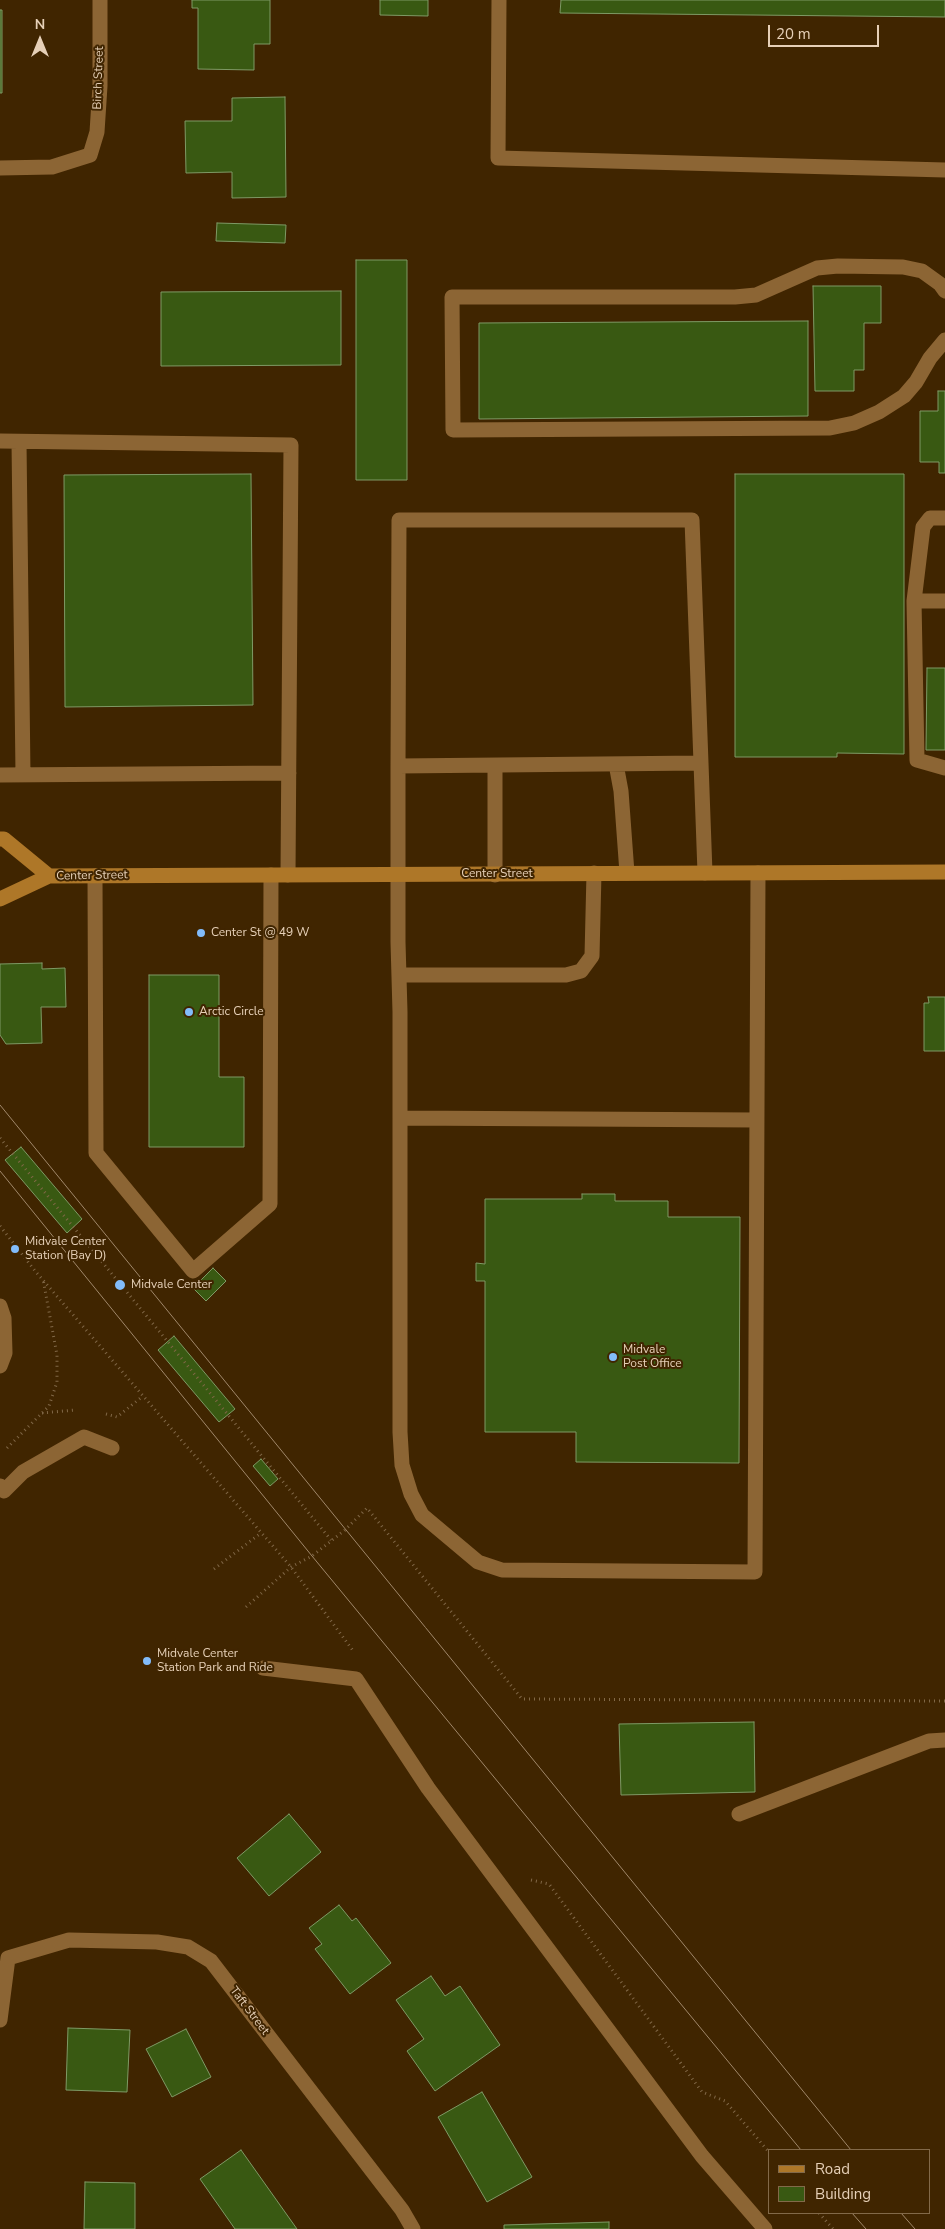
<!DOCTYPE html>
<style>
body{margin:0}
#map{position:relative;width:945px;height:2229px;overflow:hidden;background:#402500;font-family:"Nunito Sans",sans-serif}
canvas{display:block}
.legend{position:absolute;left:768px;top:2149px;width:162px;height:65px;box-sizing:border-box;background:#402500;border:1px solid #826949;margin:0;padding:6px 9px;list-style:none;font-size:15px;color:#e6d0b7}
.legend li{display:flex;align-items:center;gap:10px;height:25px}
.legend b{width:25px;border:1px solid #826949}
.north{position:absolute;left:15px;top:15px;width:50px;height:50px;-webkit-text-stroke:4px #402500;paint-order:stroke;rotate:0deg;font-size:14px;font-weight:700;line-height:20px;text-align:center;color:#e6d0b7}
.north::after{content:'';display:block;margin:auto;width:18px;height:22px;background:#e6d0b7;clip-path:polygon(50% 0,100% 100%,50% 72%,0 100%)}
.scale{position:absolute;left:768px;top:25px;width:111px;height:22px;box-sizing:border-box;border:2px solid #e6d0b7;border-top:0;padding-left:6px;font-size:15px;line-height:18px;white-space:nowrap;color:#e6d0b7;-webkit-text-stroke:4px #402500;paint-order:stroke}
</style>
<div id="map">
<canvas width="945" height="2229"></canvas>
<ul class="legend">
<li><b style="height:6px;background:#ae7728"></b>Road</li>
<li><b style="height:14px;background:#395912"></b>Building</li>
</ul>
<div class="north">N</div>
<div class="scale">20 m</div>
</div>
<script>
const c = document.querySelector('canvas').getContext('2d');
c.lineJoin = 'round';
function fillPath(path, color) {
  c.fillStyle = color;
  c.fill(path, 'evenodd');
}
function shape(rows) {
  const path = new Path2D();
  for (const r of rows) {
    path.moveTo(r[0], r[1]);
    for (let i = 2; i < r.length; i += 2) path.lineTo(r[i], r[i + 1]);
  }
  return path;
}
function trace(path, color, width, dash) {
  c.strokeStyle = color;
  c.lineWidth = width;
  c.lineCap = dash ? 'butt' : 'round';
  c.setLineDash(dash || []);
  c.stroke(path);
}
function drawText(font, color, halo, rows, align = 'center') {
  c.font = font + ' "Nunito Sans",sans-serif';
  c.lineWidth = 4;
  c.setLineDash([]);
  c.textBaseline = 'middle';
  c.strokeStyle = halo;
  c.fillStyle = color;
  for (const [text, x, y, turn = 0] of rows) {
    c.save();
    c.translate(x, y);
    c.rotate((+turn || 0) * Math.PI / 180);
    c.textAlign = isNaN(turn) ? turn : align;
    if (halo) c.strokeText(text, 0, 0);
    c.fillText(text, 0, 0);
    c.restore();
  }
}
const building = shape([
 [192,0,270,0,270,44,254,44,254,70,198,69,198,8,192,8,192,0],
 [380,0,428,0,428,16,380,15,380,0],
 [561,0,945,0,945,17,560,13,561,0],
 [0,10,2,10,2,93,0,93,0,10],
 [285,97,286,197,232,198,232,172,186,173,185,121,232,121,232,98,285,97],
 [217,223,286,225,285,243,216,241,217,223],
 [356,260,407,260,407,480,356,480,356,260],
 [813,286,881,286,881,323,864,323,864,370,854,370,854,391,815,391,813,286],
 [341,291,341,365,161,366,161,292,341,291],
 [808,321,808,416,479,419,479,323,808,321],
 [938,391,945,391,945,473,939,473,939,462,920,462,920,411,938,411,938,391],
 [251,474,253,705,65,707,64,475,251,474],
 [735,474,904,474,904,754,837,753,837,757,735,757,735,474],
 [927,668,945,668,945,750,926,750,927,668],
 [42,963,42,969,65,968,66,1007,41,1007,42,1043,6,1044,0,1035,0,964,42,963],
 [149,975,219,975,219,1077,244,1077,244,1147,149,1147,149,975],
 [928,997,945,997,945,1051,924,1051,924,1003,929,1003,928,997],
 [21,1147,82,1219,67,1233,5,1160,21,1147],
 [582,1194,615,1194,615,1201,668,1201,668,1217,740,1217,739,1463,576,1462,576,1432,485,1432,485,1281,476,1281,476,1263,485,1264,485,1199,582,1199,582,1194],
 [213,1268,226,1281,206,1301,193,1288,213,1268],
 [174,1336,235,1409,219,1422,158,1350,174,1336],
 [261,1459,278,1479,270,1486,253,1466,261,1459],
 [754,1722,755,1792,621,1795,619,1724,754,1722],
 [289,1814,321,1852,269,1896,237,1858,289,1814],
 [339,1905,352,1921,356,1918,391,1963,350,1994,315,1949,322,1944,309,1928,339,1905],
 [431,1976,445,1996,460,1986,500,2045,435,2091,407,2051,424,2039,396,2000,431,1976],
 [68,2028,130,2030,127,2092,66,2090,68,2028],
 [186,2029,211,2077,172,2097,146,2049,186,2029],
 [482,2092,532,2177,487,2202,438,2117,482,2092],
 [241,2150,297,2229,235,2229,200,2179,241,2150],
 [85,2182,135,2183,135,2229,84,2229,85,2182],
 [609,2222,609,2229,504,2229,504,2225,609,2222]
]);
const path = shape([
 [0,1138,331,1540],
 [0,1226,36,1272,291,1567,354,1652],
 [42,1413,75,1410],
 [106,1414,117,1417,143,1396],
 [7,1448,49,1406,57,1382,57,1355,43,1279],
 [214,1569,261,1533],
 [246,1607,291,1567,312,1556,345,1530,367,1508,522,1699,945,1701],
 [531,1880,549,1884,702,2092,725,2101,769,2152],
 [819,2213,833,2229]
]);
const minor = shape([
 [499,0,498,158,945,170],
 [0,168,52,167,90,155,97,132,100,86,100,0],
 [945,291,940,284,922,271,903,267,838,266,817,268,756,295,735,297,452,297,453,430,830,428,854,423,879,412,904,396,916,382,930,358,945,340],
 [0,441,291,445,288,875],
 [19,442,23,775],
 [945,518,930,518,923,527,914,601,945,601],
 [914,601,917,760,945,768],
 [616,764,621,791,627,873],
 [398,766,399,520,692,520,701,763],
 [495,766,495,875],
 [0,775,289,773],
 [705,873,701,763,398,766,398,942,400,1012,400,1432,402,1465,411,1494,422,1515,478,1562,502,1570,755,1572,758,873],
 [95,876,96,1153,193,1271,270,1204,271,875],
 [399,975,566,975,581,971,592,956,594,873],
 [400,1118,756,1120],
 [0,1306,4,1318,5,1353,0,1366],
 [0,1486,4,1491,23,1472,84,1437,112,1448],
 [263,1668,356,1679,428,1788,702,2156,765,2229],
 [739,1814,929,1741,945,1740],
 [0,2020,8,1958,69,1940,157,1942,188,1947,211,1961,402,2210,413,2229]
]);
const major = shape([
 [0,839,4,839,49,876],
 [0,899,49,876,945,872]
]);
const tram = shape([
 [0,1105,851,2150],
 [0,1171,312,1556,801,2150],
 [852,2213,866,2229],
 [901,2213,915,2229]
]);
const markers = [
 [201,933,5,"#82bcfa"],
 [189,1012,5,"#82bcfa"],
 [15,1249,5,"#82bcfa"],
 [120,1285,6,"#82bcfa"],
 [613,1357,5,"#82bcfa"],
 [147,1661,5,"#82bcfa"]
];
const streetNames = [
 ["Birch Street",99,78,-88],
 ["Center Street",497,874],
 ["Center Street",92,876,-1],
 ["Taft Street",249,2011,53]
];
const poiNames = [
 ["Center St @ 49 W",211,933],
 ["Arctic Circle",199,1012],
 ["Midvale Center",25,1242],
 ["Station (Bay D)",25,1256],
 ["Midvale Center",131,1285],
 ["Midvale",623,1350],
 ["Post Office",623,1364],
 ["Midvale Center",157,1654],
 ["Station Park and Ride",157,1668]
];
fillPath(building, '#395912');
trace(building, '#7e9a65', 1);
trace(path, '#816847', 3, [1, 4]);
trace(minor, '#8c6534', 15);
trace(major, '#ae7728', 15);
trace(tram, '#a0886a', 1);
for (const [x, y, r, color] of markers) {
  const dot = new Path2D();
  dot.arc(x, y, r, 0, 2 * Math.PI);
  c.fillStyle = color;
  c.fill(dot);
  trace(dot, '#402500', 2);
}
drawText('12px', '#e6d0b7', '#402500', streetNames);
drawText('12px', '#e6d0b7', '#402500', poiNames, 'left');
</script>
